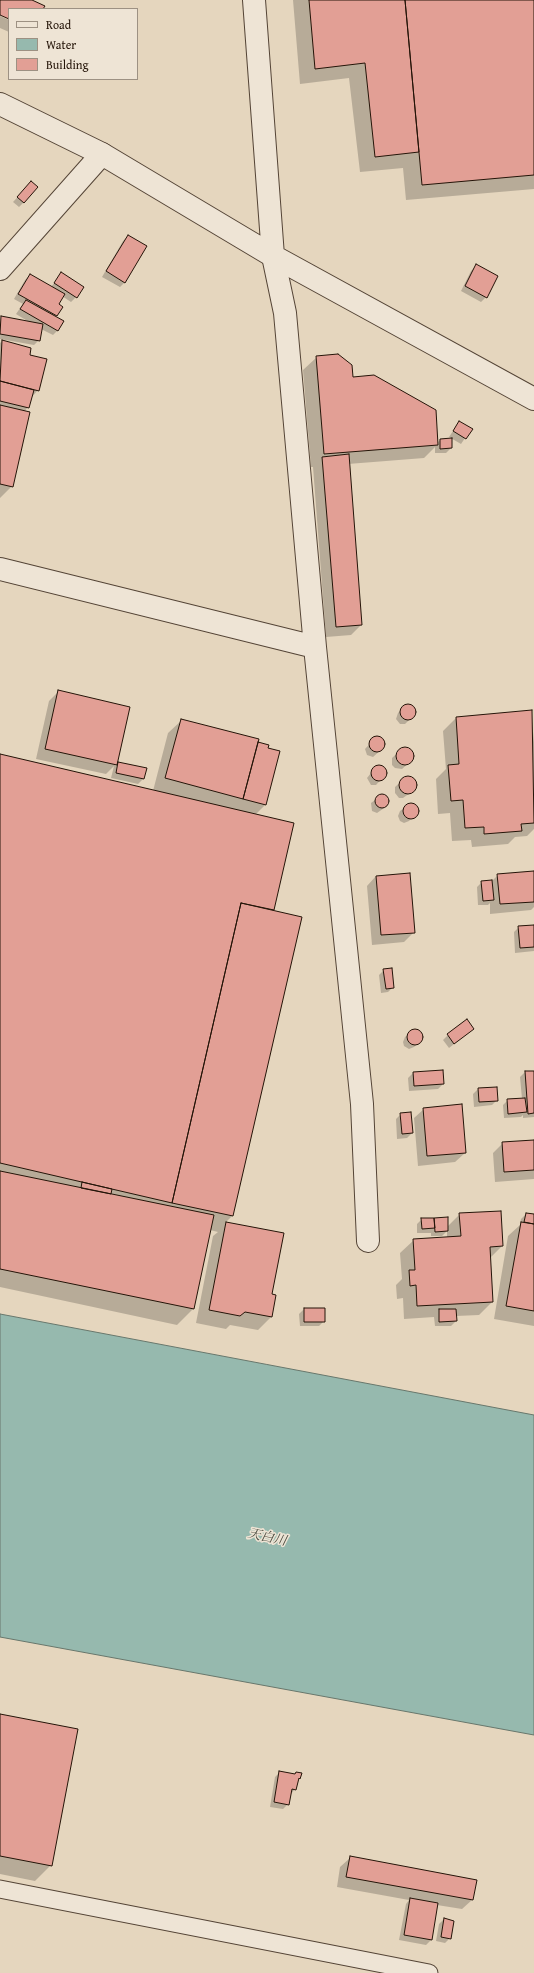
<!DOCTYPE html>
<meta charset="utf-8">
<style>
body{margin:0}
#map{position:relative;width:534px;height:1973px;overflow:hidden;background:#e5d6be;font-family:"Gentium Book Plus",serif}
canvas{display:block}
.legend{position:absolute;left:8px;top:8px;width:130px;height:72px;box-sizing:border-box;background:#eee4d5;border:1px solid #9d9183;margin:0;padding:5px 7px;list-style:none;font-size:12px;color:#241408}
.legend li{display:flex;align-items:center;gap:8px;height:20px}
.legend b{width:20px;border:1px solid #9d9183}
</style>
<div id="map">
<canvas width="534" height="1973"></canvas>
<ul class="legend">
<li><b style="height:5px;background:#eee4d5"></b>Road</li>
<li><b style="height:11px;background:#96b9ae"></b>Water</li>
<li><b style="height:11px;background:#e29f95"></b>Building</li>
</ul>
</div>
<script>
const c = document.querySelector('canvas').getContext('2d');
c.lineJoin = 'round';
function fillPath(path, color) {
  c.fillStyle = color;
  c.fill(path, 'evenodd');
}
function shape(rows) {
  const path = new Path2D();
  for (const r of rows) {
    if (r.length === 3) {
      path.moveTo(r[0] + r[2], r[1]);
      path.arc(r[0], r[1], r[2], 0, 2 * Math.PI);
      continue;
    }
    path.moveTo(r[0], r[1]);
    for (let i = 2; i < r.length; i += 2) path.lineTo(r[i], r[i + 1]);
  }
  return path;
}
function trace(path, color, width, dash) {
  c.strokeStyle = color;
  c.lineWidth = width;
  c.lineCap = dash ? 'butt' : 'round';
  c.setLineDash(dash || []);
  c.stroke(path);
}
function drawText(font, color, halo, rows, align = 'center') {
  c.font = font + ' "Gentium Book Plus","Noto Serif JP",serif';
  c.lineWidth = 3;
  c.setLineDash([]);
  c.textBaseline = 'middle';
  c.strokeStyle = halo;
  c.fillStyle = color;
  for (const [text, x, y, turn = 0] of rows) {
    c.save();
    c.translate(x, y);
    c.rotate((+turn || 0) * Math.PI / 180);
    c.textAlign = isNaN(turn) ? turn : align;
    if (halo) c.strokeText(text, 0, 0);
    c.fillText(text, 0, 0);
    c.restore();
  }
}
const water = shape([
 [0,1314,534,1415,534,1735,0,1637,0,1314]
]);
const shadow = shape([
 [293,0,534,0,534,189,406,200,403,168,360,172,349,78,300,84],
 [0,16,9,20,9,32,0,28],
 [27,187,24,202,19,207,13,202],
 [128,236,125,282,120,287,102,277,123,241],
 [476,266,486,297,481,302,461,291,471,271],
 [61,274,76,297,71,302,62,296,57,304,61,307,55,317,57,331,53,335,41,329,39,340,34,345,0,339,1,317,29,322,16,314,23,304,14,299,25,280,30,275,51,287],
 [2,341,30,348,28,355,38,390,31,398,28,407,24,412,12,486,0,498,0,343],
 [317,357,352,378,437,443,440,440,451,448,446,453,435,453,435,447,424,458,348,464,361,625,351,635,326,637,313,467,311,467,303,370],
 [459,422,471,429,461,444,449,437],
 [59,691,129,708,115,766,118,763,145,769,143,779,138,784,111,778,114,766,106,774,36,759,49,701],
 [409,706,415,711,415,714,405,724,400,724,396,719,398,713,403,708],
 [531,711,534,742,534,829,527,836,515,837,508,844,472,847,471,840,452,841,450,813,438,814,436,779,446,769,443,731,456,718],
 [182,720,265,805,255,815,293,824,273,911,232,1216,225,1223,283,1234,271,1295,275,1296,271,1317,258,1330,230,1325,226,1329,196,1323,213,1236,218,1232,210,1230,193,1309,177,1325,0,1287,0,755,153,791,168,733],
 [376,737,382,739,384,741,383,748,373,757,367,755,365,749],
 [403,748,407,748,412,752,413,759,402,769,395,768,392,765,392,758],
 [380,767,384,770,385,775,376,785,371,785,367,778,375,768],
 [406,777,412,778,416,783,414,790,403,798,399,798,395,793,395,787],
 [382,795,388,800,387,806,377,813,372,811,371,803],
 [410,804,415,805,417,812,409,821,404,823,400,821,398,816,400,811],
 [534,872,534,907,531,910,490,914,490,903,488,905,478,905,477,887,482,882,492,881,498,875],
 [376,876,414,932,404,942,372,945,367,886],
 [534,926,534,951,515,953,514,932,519,927],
 [384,970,393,987,388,992,381,993,379,975],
 [473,1029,449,1048,443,1040,448,1035],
 [417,1030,420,1032,421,1038,420,1041,414,1047,409,1049,404,1046,403,1042,405,1037,411,1032],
 [525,1072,534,1072,534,1117,523,1118,523,1115,521,1117,504,1118,503,1105,508,1100,522,1099,520,1077],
 [413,1073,443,1084,438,1089,409,1091,408,1078],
 [478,1089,497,1100,492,1105,474,1107,473,1094],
 [424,1109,465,1153,455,1162,418,1166,414,1118],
 [401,1114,412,1133,407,1138,397,1139,396,1119],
 [534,1141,534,1179,495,1182,493,1153,503,1143],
 [460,1214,502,1246,490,1258,492,1302,479,1315,456,1316,456,1321,451,1326,435,1326,434,1317,404,1319,403,1298,397,1299,396,1285,402,1279,400,1253,414,1240,447,1238,447,1231,442,1236,431,1236,431,1233,417,1233,417,1224,422,1219,447,1227],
 [526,1214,534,1215,534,1326,494,1319,508,1236,520,1225,521,1219],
 [304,1309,324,1321,319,1326,300,1326,299,1314],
 [0,1715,51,1865,35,1881,0,1874],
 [280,1772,299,1778,297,1780,295,1789,291,1794,288,1804,283,1809,270,1807,275,1777],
 [350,1858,472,1900,462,1909,437,1905,431,1940,426,1945,399,1940,406,1904,409,1900,337,1887,340,1867],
 [444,1919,450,1938,445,1943,436,1941,439,1924]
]);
const building = shape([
 [0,0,32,0,45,6,43,9,9,9,9,19,0,15,0,0],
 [309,0,405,0,419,152,375,157,365,63,315,69,309,0],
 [405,0,534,0,534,175,422,185,405,0],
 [31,181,38,187,24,203,17,197,31,181],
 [128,235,147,246,125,283,106,271,128,235],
 [476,264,498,276,487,298,465,286,476,264],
 [61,272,84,287,77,298,54,283,61,272],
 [30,274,65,294,59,304,63,307,57,316,18,294,30,274],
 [26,300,64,321,58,331,20,309,26,300],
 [1,316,43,324,40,341,0,334,1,316],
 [2,340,31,348,30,355,47,359,39,391,0,381,2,340],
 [338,354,352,365,353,377,374,375,436,410,438,445,324,454,316,356,338,354],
 [0,381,34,390,29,408,0,401,0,381],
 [0,405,30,412,13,487,0,484,0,405],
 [459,421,473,429,466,439,453,431,459,421],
 [452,438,452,448,440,449,440,439,452,438],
 [349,454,362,625,336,627,322,457,349,454],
 [58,690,130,707,117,765,45,749,58,690],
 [408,712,8],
 [532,710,534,823,521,824,522,831,484,834,484,827,465,828,463,800,451,801,448,765,459,764,456,717,532,710],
 [181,719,259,739,243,799,165,778,181,719],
 [377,744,8],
 [258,742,269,745,268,748,280,751,266,805,243,799,258,742],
 [405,756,9],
 [0,754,294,823,274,910,241,903,172,1203,0,1163,0,754],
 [118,762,147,768,144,779,116,773,118,762],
 [379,773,8],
 [408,785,9],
 [382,801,7],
 [411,811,8],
 [534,871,534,902,500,904,497,874,534,871],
 [410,873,415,933,381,935,376,876,410,873],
 [492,880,494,900,483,901,481,881,492,880],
 [241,903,302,917,233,1216,172,1203,241,903],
 [534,925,534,947,520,948,518,926,534,925],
 [392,968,394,988,386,989,383,969,392,968],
 [467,1019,474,1029,454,1044,447,1034,467,1019],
 [415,1037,8],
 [443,1070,444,1084,414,1086,413,1072,443,1070],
 [525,1071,534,1071,534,1113,528,1114,525,1071],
 [497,1087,498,1101,479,1102,478,1088,497,1087],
 [525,1098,527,1112,508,1114,507,1099,525,1098],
 [462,1104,466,1153,427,1156,423,1108,462,1104],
 [411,1112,413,1133,402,1134,400,1113,411,1112],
 [534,1140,534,1170,504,1172,502,1142,534,1140],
 [0,1171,214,1215,194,1309,0,1269,0,1171],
 [82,1182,112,1189,111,1194,81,1188,82,1182],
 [501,1211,503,1246,490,1247,493,1302,417,1306,416,1285,410,1286,409,1270,415,1270,413,1239,461,1236,459,1213,501,1211],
 [526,1213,534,1214,534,1224,524,1222,526,1213],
 [448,1217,448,1231,435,1232,434,1218,448,1217],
 [421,1218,434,1218,435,1228,422,1229,421,1218],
 [226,1222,284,1233,272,1294,276,1295,272,1317,245,1312,240,1316,209,1310,226,1222],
 [521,1222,534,1224,534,1311,506,1306,521,1222],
 [304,1308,325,1308,325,1322,304,1322,304,1308],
 [439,1309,456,1309,457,1321,439,1322,439,1309],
 [0,1714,78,1729,52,1866,0,1856,0,1714],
 [279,1771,295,1774,296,1772,302,1773,300,1779,299,1778,296,1790,292,1789,289,1805,274,1802,279,1771],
 [350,1856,477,1880,473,1900,346,1877,350,1856],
 [410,1898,438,1903,432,1940,404,1935,410,1898],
 [444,1918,454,1921,451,1939,441,1937,444,1918]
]);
const service = shape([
 [0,1889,429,1973]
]);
const minor = shape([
 [273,256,285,313,315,647,362,1104,368,1241],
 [0,269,102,154],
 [0,569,315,647]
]);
const tertiary = shape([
 [254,0,273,256],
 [0,104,102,154,273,256,534,399]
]);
const waterNames = [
 ["天白川",267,1538,12]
];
fillPath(water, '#96b9ae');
trace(water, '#68776c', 1);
fillPath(shadow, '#0003');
fillPath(building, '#e29f95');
trace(building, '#241408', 1);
trace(service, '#544436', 19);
trace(minor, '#544436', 24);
trace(tertiary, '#544436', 24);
trace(service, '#eee4d5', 17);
trace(minor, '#eee4d5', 22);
trace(tertiary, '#eee4d5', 22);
drawText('italic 13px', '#4c4e42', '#eee4d5', waterNames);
</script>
